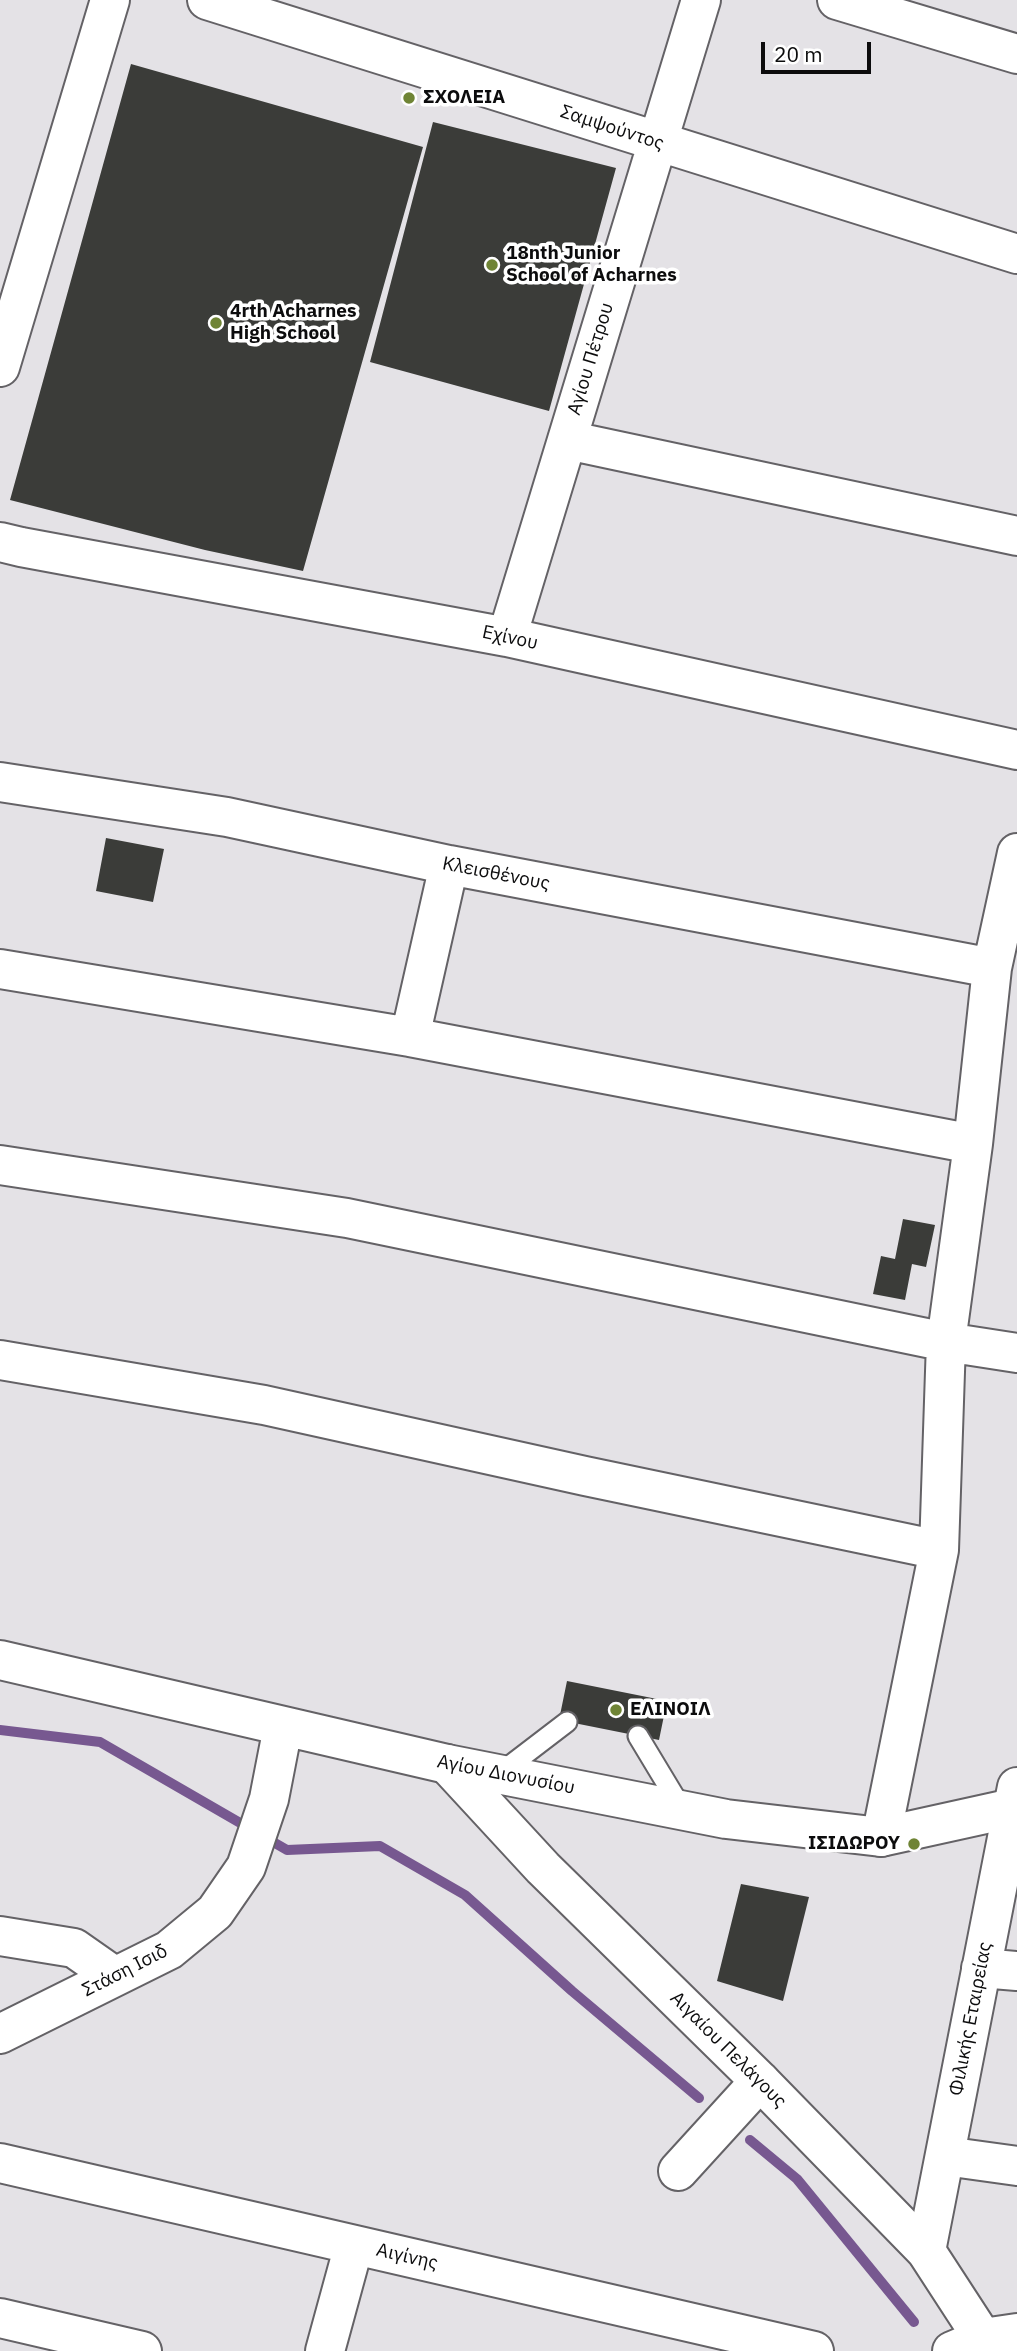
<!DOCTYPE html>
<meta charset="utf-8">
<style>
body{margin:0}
#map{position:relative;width:1017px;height:2351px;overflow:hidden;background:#e4e2e6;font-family:"IBM Plex Sans",sans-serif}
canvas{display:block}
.scale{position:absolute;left:761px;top:42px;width:110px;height:32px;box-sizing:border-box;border:4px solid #0c0c0d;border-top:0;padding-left:9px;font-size:21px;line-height:24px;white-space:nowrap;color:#0c0c0d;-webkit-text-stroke:5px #fff;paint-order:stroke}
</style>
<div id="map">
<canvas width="1017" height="2351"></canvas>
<div class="scale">20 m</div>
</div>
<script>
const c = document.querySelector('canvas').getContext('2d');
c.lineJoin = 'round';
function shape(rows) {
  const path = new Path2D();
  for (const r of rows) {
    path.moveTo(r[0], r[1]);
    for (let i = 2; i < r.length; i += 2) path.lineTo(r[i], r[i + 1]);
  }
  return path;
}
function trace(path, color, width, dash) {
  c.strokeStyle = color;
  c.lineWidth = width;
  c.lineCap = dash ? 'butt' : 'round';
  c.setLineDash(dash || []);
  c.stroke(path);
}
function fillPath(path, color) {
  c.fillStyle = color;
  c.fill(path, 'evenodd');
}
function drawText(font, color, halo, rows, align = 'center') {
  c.font = font + ' "IBM Plex Sans",sans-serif';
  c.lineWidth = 7;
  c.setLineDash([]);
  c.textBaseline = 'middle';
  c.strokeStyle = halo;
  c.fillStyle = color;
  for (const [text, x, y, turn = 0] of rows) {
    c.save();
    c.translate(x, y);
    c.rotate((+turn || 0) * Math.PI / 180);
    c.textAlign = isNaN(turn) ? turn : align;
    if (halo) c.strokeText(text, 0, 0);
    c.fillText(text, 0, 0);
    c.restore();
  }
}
const stream = shape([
 [0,1730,100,1742,287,1850,380,1846,465,1895,572,1991,699,2098],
 [750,2140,797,2179,914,2322]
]);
const building = shape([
 [131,64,423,147,303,571,205,550,10,500],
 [433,122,616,168,549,411,370,362],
 [106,838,164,849,153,902,96,891],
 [903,1219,935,1225,926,1267,912,1264,905,1300,873,1294,881,1256,895,1259],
 [567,1681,667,1701,659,1740,559,1720],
 [741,1884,809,1897,783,2001,717,1981]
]);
const service = shape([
 [638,1736,682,1809],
 [499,1774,567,1722]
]);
const minor = shape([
 [207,0,1017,254],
 [837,0,1017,54],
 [0,367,110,0],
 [567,440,1017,536],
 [0,542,21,547,507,637,1017,750],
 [507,637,701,0],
 [0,782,227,817,449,865,992,968],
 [0,969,410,1037,973,1144],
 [410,1037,449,865],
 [0,1165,347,1218,946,1342,1017,1353],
 [0,1360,264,1405,585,1476,939,1550],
 [881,1837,939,1550,946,1342,973,1144,992,968,1017,853],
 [0,1936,74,1948,114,1976],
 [981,1968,1017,1971],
 [945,2156,1017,2166],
 [0,2163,814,2351],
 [678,2171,760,2081],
 [926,2251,1017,1787],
 [0,2318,142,2351],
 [325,2351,354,2245],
 [952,2351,983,2338,1017,2333]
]);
const tertiary = shape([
 [0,1660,447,1764,726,1819,881,1837,1017,1807],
 [0,2034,169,1950,215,1912,246,1867,269,1799,283,1727]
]);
const secondary = shape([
 [447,1764,543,1868,760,2081,926,2251,991,2351]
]);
const markers = [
 [409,98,7,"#6f8435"],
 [492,265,7,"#6f8435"],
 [216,323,7,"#6f8435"],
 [616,1710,7,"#6f8435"],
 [914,1844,7,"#6f8435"]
];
const poiNames = [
 ["ΣΧΟΛΕΙΑ",423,98],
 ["18nth Junior",506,254],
 ["School of Acharnes",506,276],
 ["4rth Acharnes",230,312],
 ["High School",230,334],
 ["ΕΛΙΝΟΙΛ",630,1710],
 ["ΙΣΙΔΩΡΟΥ",900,1844,"right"]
];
const streetNames = [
 ["Σαμψούντος",612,128,18],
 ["Αγίου Πέτρου",591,359,-73],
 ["Εχίνου",510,638,12],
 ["Κλεισθένους",496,874,11],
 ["Αγίου Διονυσίου",506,1775,11],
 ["Στάση Ισιδ",125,1971,-27],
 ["Φιλικής Εταιρείας",971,2019,-79],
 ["Αιγαίου Πελάγους",728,2050,45],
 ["Αιγίνης",407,2257,13]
];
trace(stream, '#775890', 10);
fillPath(building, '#3b3c39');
trace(service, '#646266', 23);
trace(minor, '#646266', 42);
trace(tertiary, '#646266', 42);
trace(secondary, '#646266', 42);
trace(service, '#fff', 19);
trace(minor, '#fff', 38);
trace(tertiary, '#fff', 38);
trace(secondary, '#fff', 38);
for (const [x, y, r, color] of markers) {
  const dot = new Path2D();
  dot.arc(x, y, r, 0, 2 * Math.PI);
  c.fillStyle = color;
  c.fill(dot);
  trace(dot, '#fff', 2.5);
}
drawText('bold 19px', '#0c0c0d', '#fff', poiNames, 'left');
drawText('19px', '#0c0c0d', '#fff', streetNames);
</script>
